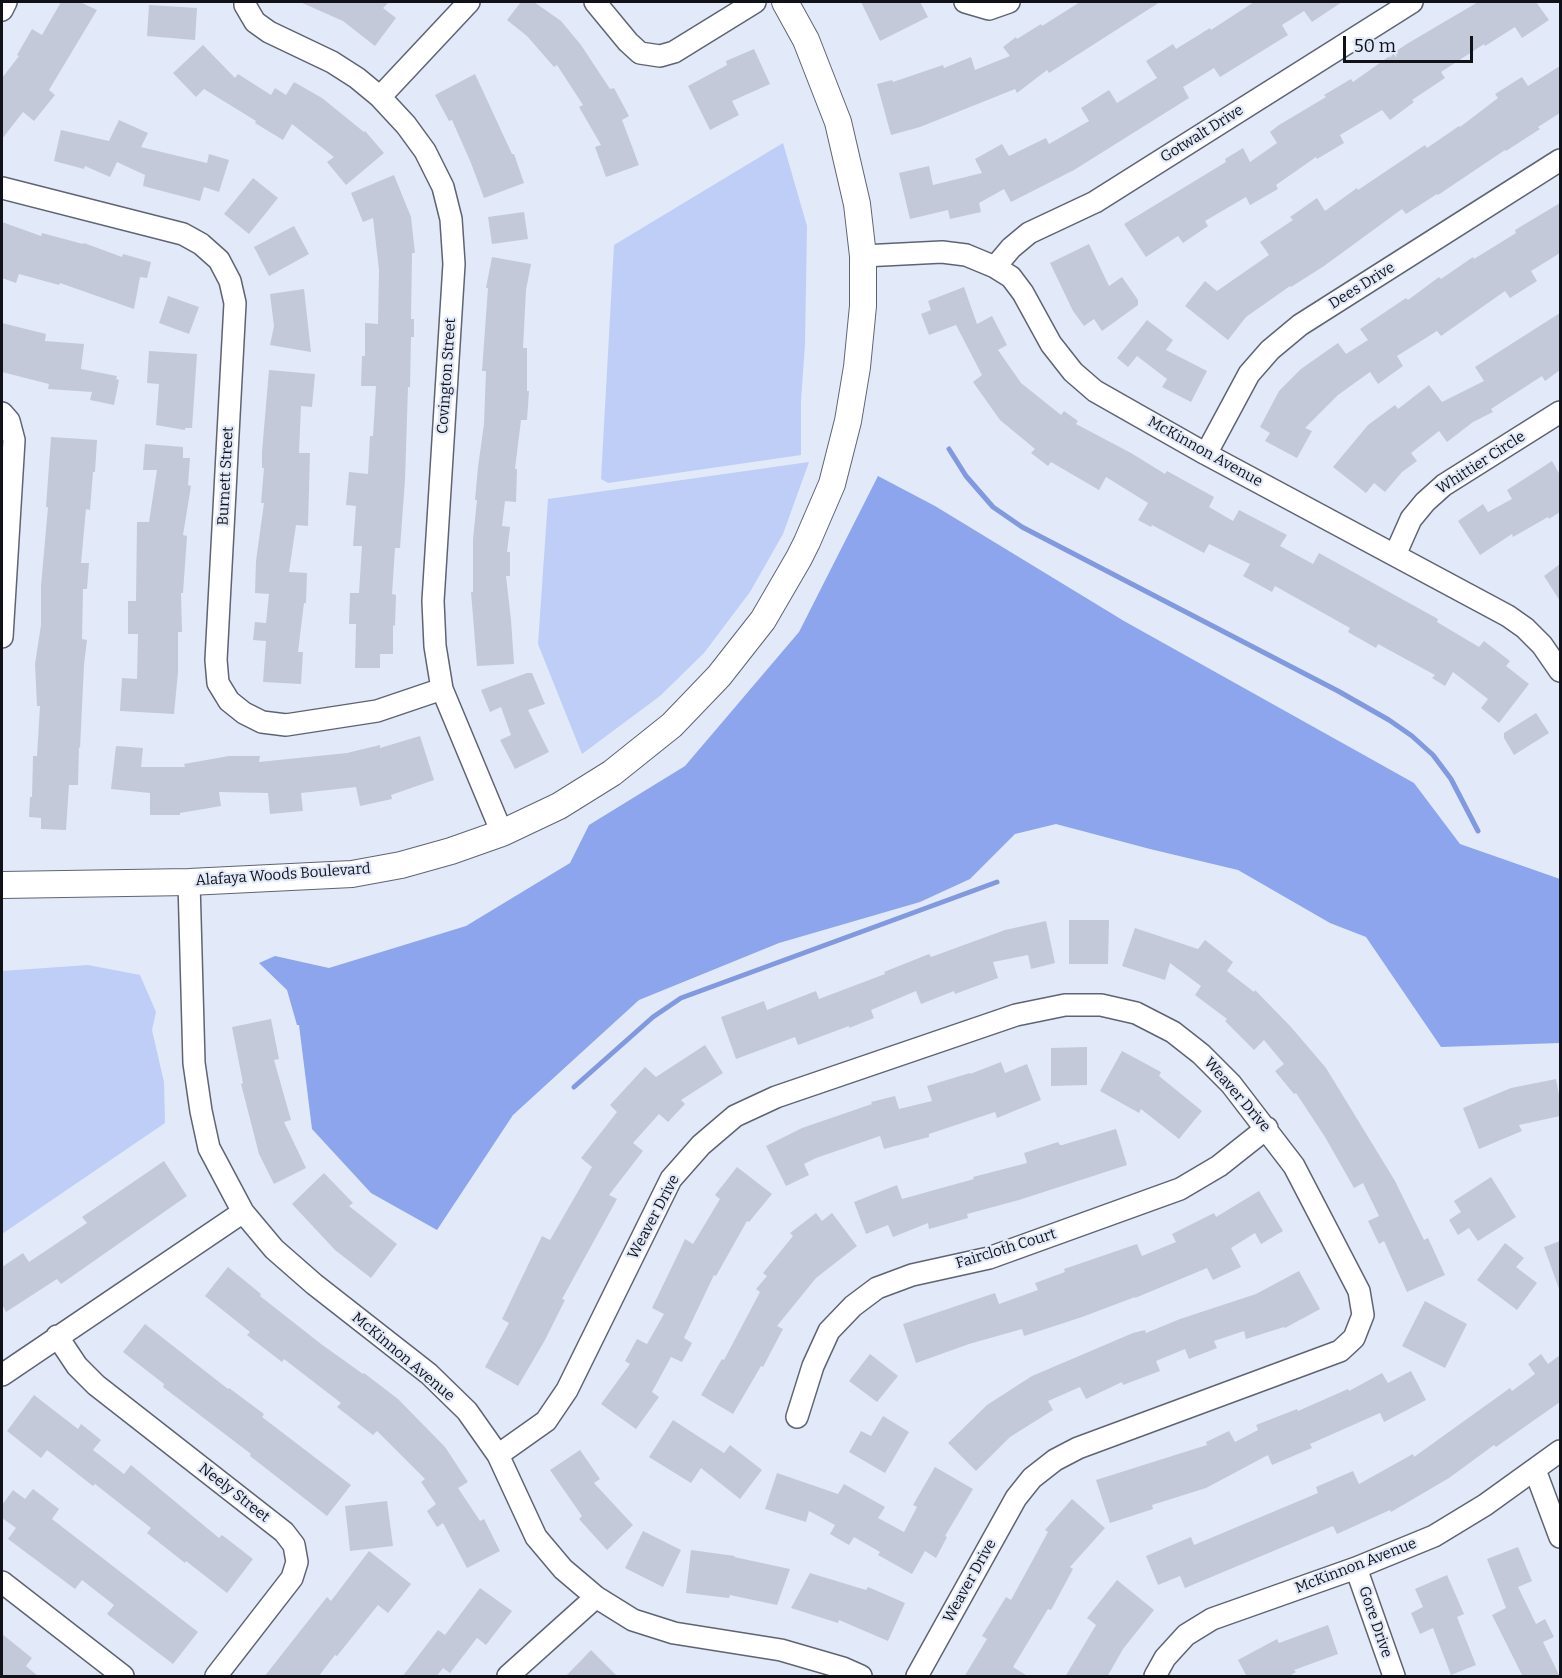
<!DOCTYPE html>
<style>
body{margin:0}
#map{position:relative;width:1562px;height:1678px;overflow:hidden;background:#e2e9f9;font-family:Bitter,serif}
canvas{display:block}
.frame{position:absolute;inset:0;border:3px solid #101217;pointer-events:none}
.scale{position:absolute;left:1343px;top:36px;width:130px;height:27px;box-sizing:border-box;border:3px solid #101217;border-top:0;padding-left:8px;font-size:18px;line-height:21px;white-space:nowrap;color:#101217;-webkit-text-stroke:4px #e2e9f9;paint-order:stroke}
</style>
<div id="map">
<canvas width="1562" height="1678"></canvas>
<div class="frame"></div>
<div class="scale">50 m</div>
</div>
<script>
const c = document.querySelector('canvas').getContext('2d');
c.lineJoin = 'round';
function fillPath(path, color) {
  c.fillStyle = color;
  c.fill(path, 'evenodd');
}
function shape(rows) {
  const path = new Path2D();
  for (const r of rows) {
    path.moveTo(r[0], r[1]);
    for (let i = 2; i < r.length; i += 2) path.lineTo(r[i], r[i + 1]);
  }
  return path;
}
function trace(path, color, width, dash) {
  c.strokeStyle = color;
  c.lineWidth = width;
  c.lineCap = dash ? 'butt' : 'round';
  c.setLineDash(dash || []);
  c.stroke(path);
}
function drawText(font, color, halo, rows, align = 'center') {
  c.font = font + ' Bitter,serif';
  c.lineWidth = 4.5;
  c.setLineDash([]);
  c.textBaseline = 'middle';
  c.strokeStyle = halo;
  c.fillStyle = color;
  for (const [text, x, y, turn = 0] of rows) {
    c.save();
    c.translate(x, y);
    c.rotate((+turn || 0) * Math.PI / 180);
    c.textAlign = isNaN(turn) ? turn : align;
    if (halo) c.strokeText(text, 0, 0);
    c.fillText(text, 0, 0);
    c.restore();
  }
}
const green = shape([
 [783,143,807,226,805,344,801,401,801,455,608,483,601,479,614,245],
 [809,462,783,534,750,592,704,653,660,696,582,754,538,644,548,499],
 [88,965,140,975,156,1012,152,1030,164,1082,165,1123,2,1234,2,971]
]);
const forest = shape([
 [878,476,935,506,1124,621,1414,783,1460,844,1560,879,1560,1043,1441,1047,1366,937,1330,923,1238,870,1150,849,1056,824,1015,834,970,879,920,902,779,943,639,1000,513,1115,437,1230,371,1193,312,1129,299,1025,297,1025,287,990,259,963,275,956,329,968,466,926,570,863,589,825,685,766,799,632]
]);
const stream = shape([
 [949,449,966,476,993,507,1022,527,1338,691,1389,720,1412,736,1433,755,1451,779,1478,831],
 [574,1087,653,1017,681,998,997,882]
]);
const building = shape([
 [61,2,80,2,97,10,49,90,55,95,34,121,23,112,2,139,2,78,19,56,17,55,32,29,42,35],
 [300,2,389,2,383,8,396,18,375,46,343,21],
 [521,2,534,2,561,21,581,45,610,89,614,88,629,116,622,120,639,165,606,177,595,147,601,145,579,107,583,105,557,65,554,67,527,36,507,20],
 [861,2,920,2,928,17,880,41],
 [1080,2,1160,2,1049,73,1047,70,1017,93,1015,89,920,127,891,135,877,84,892,80,893,82,943,65,944,68,971,57,975,70,1010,56,1003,47,1016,37,1017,39,1041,24,1042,26],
 [1254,2,1342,2,1312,22,1304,11,1282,25,1288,35,1275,43,1220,77,1214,68,1183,87,1189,98,1074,170,1011,202,1004,189,979,203,981,212,950,219,948,210,910,219,899,173,929,166,933,185,982,173,975,159,1002,144,1009,156,1046,138,1049,144,1089,121,1081,108,1109,90,1117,103,1157,78,1146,61,1173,44,1176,49,1210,28,1211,30],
 [1478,2,1536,2,1549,20,1522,38,1515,27,1485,46,1484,44,1441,72,1445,78,1412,100,1414,102,1390,120,1382,110,1340,135,1344,143,1317,159,1316,157,1276,185,1278,189,1250,205,1246,197,1205,221,1208,226,1183,243,1178,236,1146,257,1124,224,1226,162,1225,159,1243,148,1250,162,1277,143,1270,132,1279,125,1326,97,1324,95,1351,79,1353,82,1405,45],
 [149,5,197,8,195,40,147,36],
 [203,45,235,78,238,74,271,95,275,88,286,95,294,82,322,98,364,132,365,131,384,153,346,185,327,162,334,157,292,124,283,140,255,123,256,121,204,89,196,97,173,73],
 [754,49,770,84,732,101,739,115,710,130,688,86,727,65,726,61],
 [1560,66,1560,113,1538,127,1540,129,1506,151,1505,150,1438,195,1437,194,1406,214,1402,209,1324,266,1291,287,1290,286,1246,317,1228,340,1185,306,1205,281,1217,291,1269,255,1260,242,1293,220,1290,217,1317,198,1325,211,1357,188,1358,190,1425,145,1427,148,1459,126,1460,127,1498,98,1495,94,1522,77,1528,86],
 [475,74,512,154,514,154,524,183,484,198,471,163,452,120,449,121,435,95],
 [119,120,148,133,141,147,207,163,209,154,229,160,219,192,204,187,200,201,143,186,145,175,117,162,110,177,85,166,84,169,54,161,61,130,109,141],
 [394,175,411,217,415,253,412,253,411,319,414,319,414,337,411,337,410,387,408,387,405,480,400,548,395,548,392,594,396,595,395,626,393,625,393,654,380,654,380,668,355,668,356,624,349,624,350,593,359,593,362,546,353,546,356,506,346,505,349,472,368,474,370,436,373,436,376,386,361,386,362,356,365,356,365,323,378,324,379,270,373,218,363,222,351,193],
 [253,178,278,198,249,234,224,214],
 [1560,203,1560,253,1531,271,1537,281,1510,298,1505,291,1441,336,1437,331,1397,356,1403,366,1378,384,1370,372,1338,395,1305,428,1312,431,1297,458,1265,441,1270,433,1260,427,1279,391,1301,369,1338,343,1346,354,1368,340,1360,329,1406,298,1408,300,1439,277,1441,279,1473,257,1474,259,1516,233,1515,230],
 [524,212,528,239,492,244,488,217],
 [2,222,41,236,42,233,83,244,84,243,122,257,123,254,151,262,147,278,140,277,134,309,60,283,59,285,19,274,16,283,2,278],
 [294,226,309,254,269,276,254,247],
 [1089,244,1109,286,1122,277,1138,300,1138,305,1102,331,1094,319,1084,326,1073,311,1050,263],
 [492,257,531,264,526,290,523,348,527,348,527,391,529,391,527,420,521,420,515,469,517,469,516,502,505,501,502,526,510,527,507,552,510,552,510,576,506,576,511,620,514,664,477,666,471,592,473,592,473,539,477,500,475,500,478,467,484,424,486,371,482,371,488,288,486,288],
 [964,287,977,324,992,316,1007,345,998,350,1021,383,1061,415,1064,411,1078,421,1076,424,1131,453,1165,474,1167,471,1214,497,1209,507,1233,521,1239,510,1287,535,1280,546,1313,564,1319,553,1438,619,1437,622,1479,647,1484,641,1510,661,1506,666,1529,684,1499,723,1481,708,1488,699,1453,672,1445,686,1432,678,1435,675,1378,644,1376,648,1348,632,1350,628,1275,586,1272,592,1243,576,1250,564,1209,544,1204,553,1152,525,1151,527,1138,520,1148,503,1106,477,1099,490,1051,462,1048,466,1031,453,1035,449,1000,420,973,382,982,375,956,325,929,335,921,314,931,310,928,301],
 [304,289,311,352,270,345,274,326,270,294],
 [168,296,199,307,189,334,159,323],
 [1560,313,1560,370,1545,381,1542,376,1491,409,1493,412,1473,422,1447,442,1439,431,1411,453,1417,461,1402,472,1385,492,1374,483,1366,493,1333,467,1368,425,1395,405,1398,409,1429,385,1442,402,1484,381,1475,367],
 [1147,320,1173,340,1166,350,1207,371,1191,402,1162,387,1167,379,1137,356,1128,367,1117,358],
 [2,323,46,334,45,341,84,344,81,369,117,376,116,379,119,380,114,405,90,400,92,392,48,389,49,384,2,372],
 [149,351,197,354,192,428,185,428,185,430,156,425,159,384,147,383],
 [269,370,315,374,312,407,301,406,299,453,310,453,308,526,296,525,289,572,307,573,306,603,304,603,298,652,303,652,301,684,263,682,266,641,253,640,255,622,266,623,269,594,255,593,256,561,264,503,261,503,264,468,262,468,262,452],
 [51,437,97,440,95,472,93,472,90,510,86,509,81,563,89,563,87,589,83,589,82,639,87,640,84,665,80,748,79,747,78,785,69,785,66,830,41,829,41,818,29,817,30,797,32,797,33,756,37,756,40,706,37,706,35,664,41,625,41,586,48,507,46,507],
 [145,444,183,447,183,458,190,458,188,485,191,486,183,535,187,536,183,593,181,593,182,632,178,632,178,672,174,714,120,711,122,678,137,679,138,634,128,634,128,601,136,601,137,522,149,522,157,470,143,470],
 [1552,461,1560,475,1560,512,1549,519,1548,517,1513,537,1512,534,1480,555,1458,521,1483,504,1488,512,1512,499,1507,490],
 [1560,564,1560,601,1544,576],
 [527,673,532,673,545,704,528,710,549,752,515,769,500,740,511,735,501,707,490,712,481,690],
 [1536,713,1549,733,1514,755,1504,738,1504,733],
 [420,736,434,780,391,795,392,799,360,806,356,787,301,793,303,811,270,814,268,793,219,792,221,806,180,813,180,815,150,815,150,793,111,789,116,746,143,748,141,767,185,767,184,764,229,756,260,756,259,762,347,753,380,745,380,748],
 [1069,920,1109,920,1108,964,1069,964],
 [1046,921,1055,963,1031,969,1028,955,993,962,998,978,955,994,954,991,921,1004,916,991,871,1010,874,1018,849,1028,849,1026,798,1045,795,1037,736,1059,721,1017,764,1001,767,1010,816,991,819,999,885,974,884,972,929,954,931,957,1005,930],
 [1135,928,1198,949,1205,940,1233,962,1227,971,1254,992,1255,990,1291,1027,1326,1068,1395,1181,1424,1240,1428,1238,1445,1275,1407,1292,1384,1241,1379,1244,1368,1221,1379,1216,1363,1183,1354,1188,1325,1137,1296,1093,1294,1094,1275,1071,1284,1064,1264,1040,1254,1050,1225,1021,1227,1019,1195,995,1201,986,1170,963,1165,980,1122,966],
 [271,1019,279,1059,274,1060,291,1120,284,1122,306,1168,274,1184,259,1154,241,1084,243,1083,232,1027],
 [705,1045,723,1073,681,1100,685,1104,668,1122,659,1114,633,1143,643,1151,609,1195,617,1199,562,1299,565,1300,545,1340,518,1386,485,1367,509,1323,502,1319,542,1236,550,1240,592,1167,581,1158,617,1112,610,1105,645,1067,656,1077],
 [1087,1047,1087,1085,1051,1086,1051,1048],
 [1122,1051,1161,1072,1159,1076,1202,1111,1179,1139,1141,1109,1139,1113,1100,1091],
 [1001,1062,1005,1073,1027,1064,1041,1100,997,1118,995,1112,929,1134,929,1137,884,1149,880,1136,816,1158,804,1164,809,1175,786,1186,766,1146,802,1128,872,1104,871,1102,895,1096,899,1109,932,1101,927,1086,970,1073,970,1074],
 [1556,1079,1560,1100,1560,1116,1519,1125,1522,1131,1479,1149,1463,1108,1511,1088],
 [1116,1129,1127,1165,1019,1200,967,1214,968,1218,929,1229,928,1223,893,1237,888,1225,866,1234,854,1202,897,1185,902,1199,974,1179,973,1177,1027,1163,1024,1153,1058,1142,1060,1145,1062,1145],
 [164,1161,187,1196,61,1284,57,1279,6,1312,2,1304,2,1267,23,1253,29,1262,87,1223,82,1217],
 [737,1167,772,1194,749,1222,747,1221,716,1276,714,1275,684,1338,692,1343,682,1362,671,1357,652,1392,659,1397,636,1429,601,1404,630,1364,625,1361,637,1339,647,1344,664,1314,652,1308,680,1250,685,1239,693,1244,720,1199,715,1195],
 [324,1173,353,1203,349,1206,397,1244,371,1278,335,1250,292,1204],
 [1491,1177,1516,1217,1478,1241,1469,1228,1458,1235,1449,1220,1461,1212,1454,1201],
 [1259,1191,1283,1231,1261,1244,1255,1233,1231,1248,1241,1267,1213,1280,1207,1268,1135,1298,1135,1297,1082,1317,1024,1336,1022,1329,969,1344,916,1363,903,1324,995,1293,999,1304,1038,1290,1035,1283,1065,1272,1064,1269,1137,1244,1142,1256,1176,1242,1172,1234,1214,1213,1216,1217],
 [816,1213,822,1221,832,1213,857,1246,816,1278,777,1326,783,1329,763,1367,761,1366,733,1414,701,1395,722,1359,724,1360,760,1292,756,1289,767,1276,763,1273,793,1236,790,1233],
 [1560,1241,1560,1289,1559,1289,1544,1247],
 [1505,1243,1524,1258,1516,1267,1537,1283,1517,1310,1477,1280],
 [228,1267,261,1294,260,1296,321,1344,363,1374,364,1373,398,1399,445,1447,468,1482,458,1488,480,1521,484,1519,500,1551,467,1568,443,1523,437,1527,427,1511,436,1504,421,1482,425,1479,377,1431,373,1435,337,1407,341,1403,284,1359,282,1362,247,1335,250,1332,205,1296],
 [1299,1271,1320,1309,1285,1328,1284,1327,1246,1339,1244,1331,1214,1341,1217,1348,1189,1359,1185,1349,1156,1361,1160,1371,1123,1385,1122,1382,1086,1399,1080,1387,1048,1401,1053,1410,1010,1437,976,1471,948,1443,987,1405,1032,1376,1133,1333,1145,1330,1146,1333,1180,1319,1256,1294],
 [1425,1301,1467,1324,1445,1368,1402,1346],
 [145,1324,228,1389,229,1388,264,1414,262,1417,351,1485,327,1516,250,1456,251,1454,163,1387,164,1384,123,1352],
 [870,1354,898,1376,877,1402,849,1381],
 [1541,1354,1548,1364,1560,1355,1560,1402,1496,1447,1494,1445,1449,1478,1391,1512,1390,1510,1337,1534,1333,1526,1185,1588,1180,1576,1158,1585,1146,1556,1191,1537,1194,1545,1318,1493,1316,1487,1353,1471,1359,1484,1413,1454,1414,1457,1510,1388,1512,1391,1535,1374,1528,1364],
 [1411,1371,1426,1400,1384,1422,1380,1413,1310,1444,1312,1448,1272,1465,1268,1455,1206,1488,1152,1505,1153,1509,1110,1523,1096,1480,1207,1445,1206,1442,1229,1431,1235,1442,1258,1430,1256,1425,1297,1409,1298,1411,1348,1389,1349,1391,1382,1373,1388,1383],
 [34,1395,78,1429,81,1424,101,1440,93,1450,124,1474,131,1465,219,1538,222,1535,253,1559,227,1593,186,1561,185,1563,147,1533,151,1528,95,1484,93,1486,47,1450,41,1458,7,1431],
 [883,1416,909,1432,885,1473,849,1452,861,1431,871,1436],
 [673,1420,724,1453,730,1445,762,1470,740,1499,701,1468,691,1483,649,1457],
 [580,1450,600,1479,594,1483,633,1525,607,1550,579,1519,582,1516,550,1470],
 [935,1467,973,1489,945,1536,947,1537,936,1558,925,1551,912,1574,878,1555,880,1552,854,1537,849,1545,830,1534,835,1525,809,1511,806,1522,765,1509,777,1473,838,1494,844,1484,885,1507,878,1518,904,1532,917,1507,913,1505],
 [33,1489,59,1509,52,1519,198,1632,173,1664,107,1614,114,1605,82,1580,75,1589,8,1539,16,1528,2,1518,2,1505,13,1490,25,1499],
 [1072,1499,1105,1528,1070,1567,1073,1569,1051,1610,1048,1609,1013,1667,1029,1677,964,1677,987,1639,982,1636,1006,1597,1011,1600,1048,1532,1045,1530],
 [387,1501,393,1546,350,1551,345,1506],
 [643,1531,681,1550,663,1587,625,1568],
 [1518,1547,1532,1581,1518,1587,1536,1624,1545,1619,1554,1637,1543,1642,1560,1677,1523,1677,1492,1615,1506,1608,1487,1559],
 [691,1550,735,1556,734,1557,790,1569,777,1605,730,1595,729,1598,686,1593],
 [369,1551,411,1584,388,1613,378,1605,337,1656,335,1655,318,1677,264,1677,327,1597,331,1601],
 [810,1573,866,1590,868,1587,905,1603,888,1641,839,1620,838,1623,791,1608],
 [1447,1575,1464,1614,1457,1617,1476,1665,1451,1675,1433,1628,1420,1634,1411,1613,1423,1607,1415,1589],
 [1117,1580,1154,1610,1123,1649,1107,1677,1065,1677,1096,1625,1087,1618],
 [480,1588,512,1611,486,1645,477,1638,450,1673,443,1668,436,1677,402,1677,438,1630,445,1635],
 [1328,1625,1338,1654,1294,1670,1296,1672,1288,1677,1247,1677,1238,1660,1277,1639,1279,1643],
 [2,1634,32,1658,26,1666,39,1677,2,1677],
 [591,1650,618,1677,565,1677]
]);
const minor = shape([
 [245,2,245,5,255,22,269,32,332,62,357,78,380,97,406,125,425,151,443,187,451,219,454,264,433,601,435,646,442,689,502,833],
 [595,2,628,42,640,53,660,56,674,52,755,2],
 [965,2,989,9,1009,2],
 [2,10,6,2],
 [380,97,469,2],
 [2,188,183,234,201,244,219,260,230,281,235,303,216,660,218,683,229,701,244,713,262,722,286,725,377,711,442,689],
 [863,256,942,252,966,255,995,267,1011,277,1023,293,1051,344,1073,372,1095,391,1206,454,1508,616,1525,628,1542,645,1560,671],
 [995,267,1011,248,1029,233,1095,202,1412,2],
 [2,413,9,421,14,440,2,637],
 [1206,454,1249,374,1270,350,1300,325,1560,160],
 [1395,555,1411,519,1425,502,1444,485,1560,412],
 [189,882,194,1063,201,1111,209,1148,243,1212,274,1249,314,1284,429,1374,467,1411,498,1455,536,1537,563,1569,596,1597,633,1620,674,1633,781,1650,843,1668,861,1676],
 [57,1336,77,1366,96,1385,284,1532,294,1545,297,1562,292,1578,216,1676],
 [2,1375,243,1212],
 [797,1417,813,1366,829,1331,853,1306,877,1288,912,1275,989,1258,1180,1189,1219,1166,1267,1128],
 [498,1455,546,1421,567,1390,671,1179,701,1145,735,1116,776,1097,1016,1015,1065,1005,1101,1005,1136,1013,1173,1032,1201,1054,1231,1084,1294,1166,1359,1291,1363,1315,1354,1338,1340,1351,1078,1448,1055,1460,1032,1478,1016,1498,917,1676],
 [1535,1470,1560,1537],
 [1356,1568,1394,1676],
 [2,1582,123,1676],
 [508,1676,596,1597],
 [1155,1676,1165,1658,1186,1635,1212,1619,1356,1568,1434,1536,1485,1505,1560,1451]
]);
const tertiary = shape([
 [2,885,189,882,352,874,401,865,451,851,502,833,559,806,612,773,672,725,719,676,763,620,799,558,807,542,832,484,848,421,857,367,863,306,863,256,857,204,838,122,806,40,785,2]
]);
const streetNames = [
 ["Gotwalt Drive",1202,134,-32],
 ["Dees Drive",1362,286,-32],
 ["Covington Street",447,376,-86],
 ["McKinnon Avenue",1205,452,29],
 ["Whittier Circle",1481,463,-33],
 ["Burnett Street",226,476,-87],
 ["Alafaya Woods Boulevard",283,875,-4],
 ["Weaver Drive",1237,1095,49],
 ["Weaver Drive",654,1217,-62],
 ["Faircloth Court",1006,1249,-17],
 ["McKinnon Avenue",403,1357,40],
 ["Neely Street",234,1493,38],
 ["McKinnon Avenue",1356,1566,-21],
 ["Weaver Drive",970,1581,-61],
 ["Gore Drive",1375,1622,71]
];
fillPath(green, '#becef6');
fillPath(forest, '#8ca5ec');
trace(stream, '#8199df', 5);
fillPath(building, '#c3c9d9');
trace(minor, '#5f6472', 24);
trace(tertiary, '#5f6472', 28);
trace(minor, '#fff', 21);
trace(tertiary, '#fff', 26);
drawText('15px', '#101217', '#e2e9f9', streetNames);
</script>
